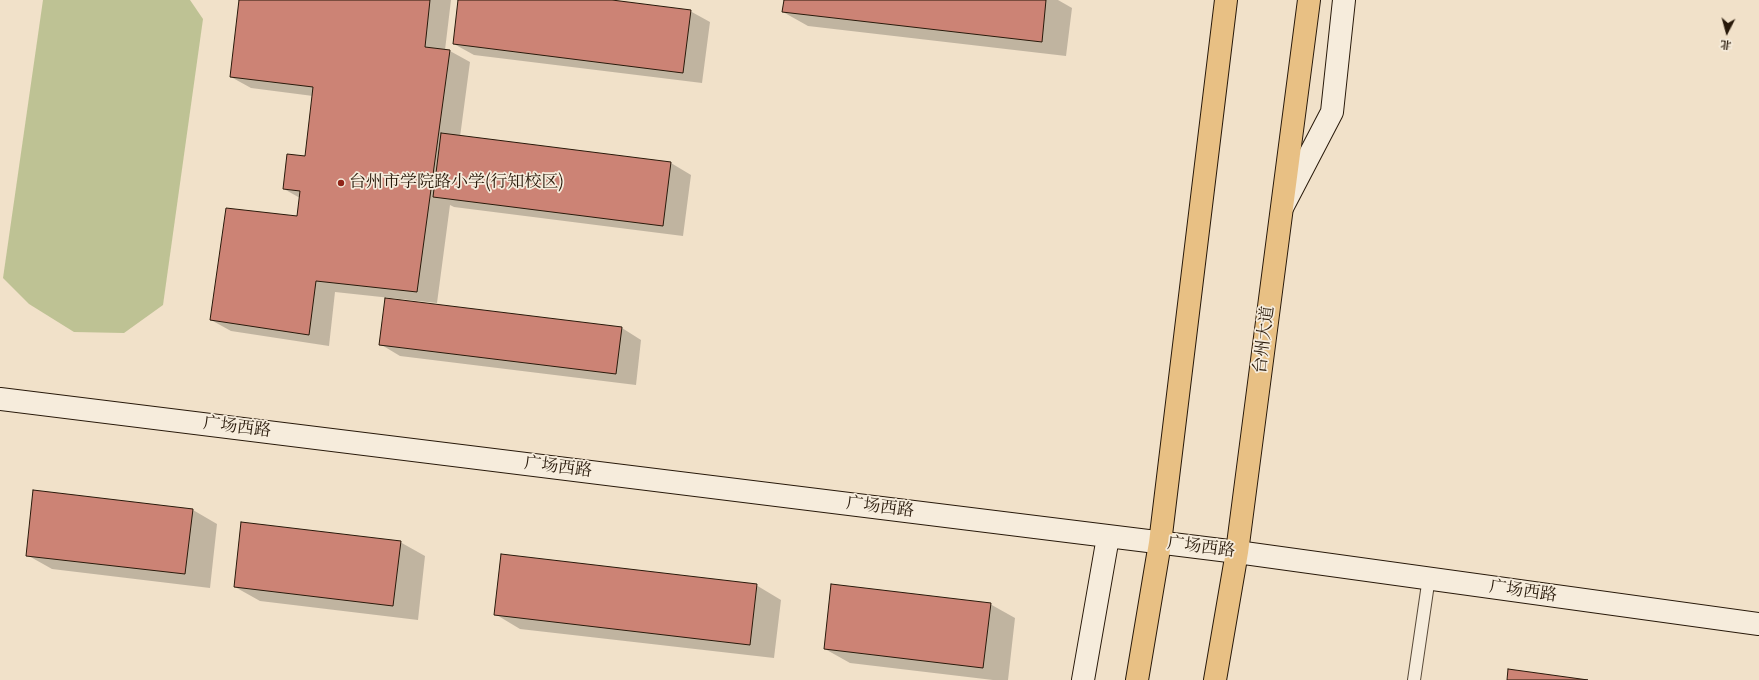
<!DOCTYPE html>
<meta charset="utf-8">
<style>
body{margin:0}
#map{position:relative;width:1759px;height:680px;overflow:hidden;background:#f1e1c9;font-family:Cardo,"Noto Serif SC",serif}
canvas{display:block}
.north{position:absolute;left:1707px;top:12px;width:40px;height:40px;-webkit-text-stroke:3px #f6ecdc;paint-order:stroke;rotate:186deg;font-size:11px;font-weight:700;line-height:16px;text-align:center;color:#28190a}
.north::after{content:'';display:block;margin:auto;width:14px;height:18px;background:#28190a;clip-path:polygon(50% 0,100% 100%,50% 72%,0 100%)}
</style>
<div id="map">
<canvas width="1759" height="680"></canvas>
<div class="north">北</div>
</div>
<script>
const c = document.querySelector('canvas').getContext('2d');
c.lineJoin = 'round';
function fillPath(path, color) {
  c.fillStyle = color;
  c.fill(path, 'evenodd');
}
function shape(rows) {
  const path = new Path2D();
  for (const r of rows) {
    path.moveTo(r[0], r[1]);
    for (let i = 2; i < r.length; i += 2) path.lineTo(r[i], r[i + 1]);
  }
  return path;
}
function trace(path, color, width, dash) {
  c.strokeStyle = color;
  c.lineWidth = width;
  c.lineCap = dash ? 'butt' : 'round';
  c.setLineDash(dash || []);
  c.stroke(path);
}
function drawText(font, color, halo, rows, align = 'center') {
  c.font = font + ' Cardo,"Noto Serif SC",serif';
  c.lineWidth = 3.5;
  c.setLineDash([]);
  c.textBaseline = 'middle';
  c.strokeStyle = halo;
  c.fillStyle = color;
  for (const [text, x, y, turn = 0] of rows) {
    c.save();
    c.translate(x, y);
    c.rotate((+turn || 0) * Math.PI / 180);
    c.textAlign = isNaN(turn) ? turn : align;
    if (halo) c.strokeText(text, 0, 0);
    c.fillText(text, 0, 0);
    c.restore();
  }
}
const green = shape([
 [43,0,190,0,203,19,163,305,124,333,74,332,29,304,3,278]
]);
const shadow = shape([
 [240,0,451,0,445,50,450,51,470,62,460,137,671,163,691,175,683,236,454,207,450,205,437,303,335,292,329,346,231,331,211,320,298,217,300,198,284,189,306,157,313,96,251,88,231,77],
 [459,0,603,0,690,11,710,22,702,83,474,55,454,44],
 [785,0,1058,0,1072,8,1066,56,808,26,783,12],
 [622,328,641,340,636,385,400,356,380,344],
 [193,510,217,524,210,588,52,569,27,555],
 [400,542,425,556,418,620,260,601,235,587],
 [756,585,781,600,774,658,520,629,495,614],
 [990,604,1015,618,1008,680,993,680,850,663,825,649]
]);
const building = shape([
 [239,0,430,0,425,47,450,50,417,292,316,281,309,335,210,320,226,208,297,216,300,191,283,189,287,154,305,156,313,87,230,77,239,0],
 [458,0,612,0,691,10,683,73,453,44,458,0],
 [784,0,1046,0,1042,42,782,12,784,0],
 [441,133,671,162,663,226,433,197,441,133],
 [385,298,622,327,616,374,379,345,385,298],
 [33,490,193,509,185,574,26,556,33,490],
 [241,522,401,541,393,606,234,587,241,522],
 [501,554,757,584,750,645,494,615,501,554],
 [831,584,991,603,983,668,824,649,831,584],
 [1508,669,1588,680,1507,680,1508,669]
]);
const lane = shape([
 [1414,680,1429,577]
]);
const secondary = shape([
 [1283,206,1332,112,1344,0],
 [0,399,1237,552,1759,624],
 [1083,680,1108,537]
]);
const primary = shape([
 [1137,680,1160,543,1226,0],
 [1215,680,1237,552,1309,0]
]);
const markers = [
 [341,183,4,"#8f2418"]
];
const poiNames = [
 ["台州市学院路小学(行知校区)",349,183]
];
const streetNames = [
 ["台州大道",1265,340,-83],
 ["广场西路",237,428,7],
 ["广场西路",558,468,7],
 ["广场西路",880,508,7],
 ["广场西路",1201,548,7],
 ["广场西路",1523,592,8]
];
fillPath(green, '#bec294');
fillPath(shadow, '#0003');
fillPath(building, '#cc8375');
trace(building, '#28190a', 1);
trace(lane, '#5a4b3a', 14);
trace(secondary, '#28190a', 24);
trace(primary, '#28190a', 24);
trace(lane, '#f6ecdc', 12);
trace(secondary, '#f6ecdc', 22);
trace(primary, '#e8c084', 22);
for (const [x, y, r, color] of markers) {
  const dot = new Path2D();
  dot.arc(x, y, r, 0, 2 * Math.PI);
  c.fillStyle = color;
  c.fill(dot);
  trace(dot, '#f6ecdc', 1.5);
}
drawText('17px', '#28190a', '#f6ecdc', poiNames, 'left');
drawText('17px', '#28190a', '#f6ecdc', streetNames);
</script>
